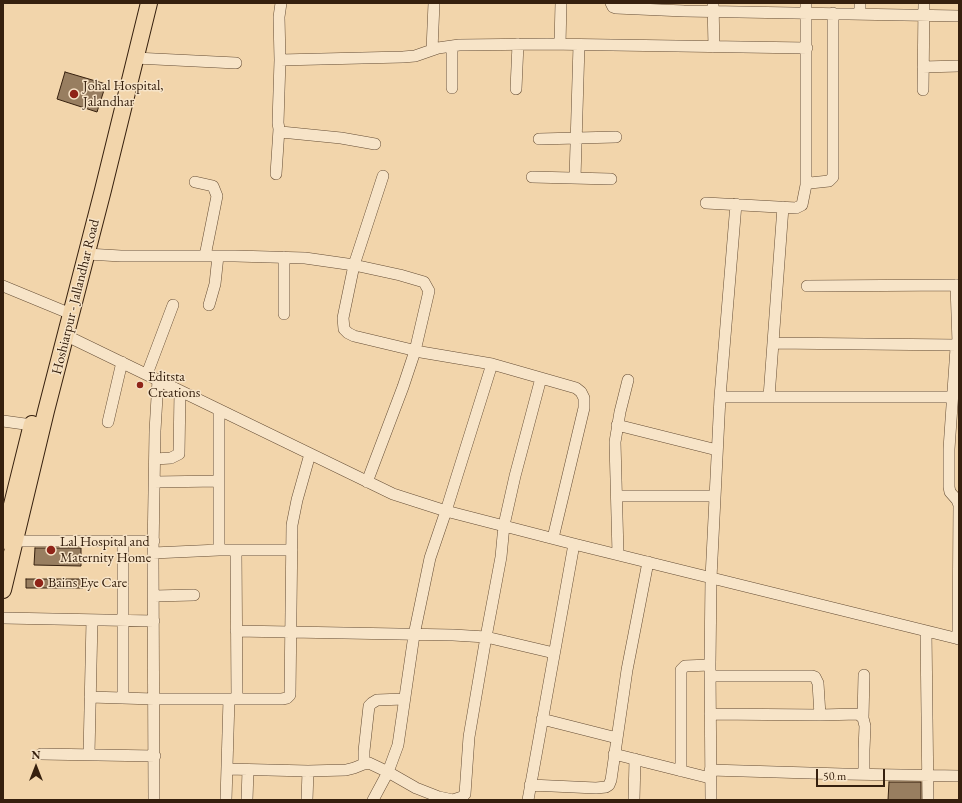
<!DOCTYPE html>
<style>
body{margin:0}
#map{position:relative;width:962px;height:803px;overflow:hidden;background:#f2d5ab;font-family:"EB Garamond",serif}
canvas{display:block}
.frame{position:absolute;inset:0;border:4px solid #36200e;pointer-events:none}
.north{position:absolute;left:16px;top:747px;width:40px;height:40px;-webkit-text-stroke:3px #f7e4c8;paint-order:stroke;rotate:0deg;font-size:11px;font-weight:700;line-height:16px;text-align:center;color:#36200e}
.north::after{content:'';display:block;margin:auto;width:14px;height:18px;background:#36200e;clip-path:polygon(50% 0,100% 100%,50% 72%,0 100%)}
.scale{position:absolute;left:816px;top:769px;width:69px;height:18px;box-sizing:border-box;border:2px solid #36200e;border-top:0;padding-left:5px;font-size:12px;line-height:14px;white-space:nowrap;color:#36200e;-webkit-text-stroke:3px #f7e4c8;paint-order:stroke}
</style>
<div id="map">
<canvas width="962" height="803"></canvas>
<div class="frame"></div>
<div class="north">N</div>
<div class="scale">50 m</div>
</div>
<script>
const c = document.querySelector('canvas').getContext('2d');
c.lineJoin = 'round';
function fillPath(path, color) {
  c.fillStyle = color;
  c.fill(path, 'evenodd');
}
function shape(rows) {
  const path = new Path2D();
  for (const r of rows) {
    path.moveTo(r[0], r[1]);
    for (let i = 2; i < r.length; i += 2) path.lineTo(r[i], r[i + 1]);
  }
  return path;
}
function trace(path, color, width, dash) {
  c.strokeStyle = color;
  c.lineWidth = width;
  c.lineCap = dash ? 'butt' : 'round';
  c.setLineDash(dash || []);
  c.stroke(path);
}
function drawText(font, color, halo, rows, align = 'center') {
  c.font = font + ' "EB Garamond",serif';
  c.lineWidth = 3;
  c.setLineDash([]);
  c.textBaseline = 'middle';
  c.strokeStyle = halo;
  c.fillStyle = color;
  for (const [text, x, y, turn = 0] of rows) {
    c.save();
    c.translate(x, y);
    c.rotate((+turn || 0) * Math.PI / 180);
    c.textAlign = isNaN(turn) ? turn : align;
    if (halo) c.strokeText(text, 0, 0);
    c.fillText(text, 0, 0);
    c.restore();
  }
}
const building = shape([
 [65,72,106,84,97,112,57,99,65,72],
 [35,548,81,548,81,566,34,565,35,548],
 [26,579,82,579,83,588,26,588,26,579],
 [889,782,921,782,921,800,888,800,889,782]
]);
const minor = shape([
 [281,3,279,17,280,60,278,123,279,129,281,132,341,138,375,144],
 [611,3,613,7,616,8,684,11,959,16],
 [713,3,714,47],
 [860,14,860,3],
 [560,44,561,3],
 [452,46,452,88],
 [432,50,434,3],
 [135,58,236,63],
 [280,60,403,57,415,56,438,48,459,45,547,44,807,48],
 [923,67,959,66],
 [516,89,518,44],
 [923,90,924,3],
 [539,139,616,137],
 [276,174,279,129],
 [383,176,354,265,343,318,344,329,348,333,354,336,421,352,492,364,576,388,581,392,584,398,584,408,553,538],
 [532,177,611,179],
 [575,178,579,45],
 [195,182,213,186,217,196,205,256],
 [806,185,806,3],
 [706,203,796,208,802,205,806,185,810,183,829,181,833,177,833,13],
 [736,204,720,397,953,397],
 [87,254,121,256,235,256,305,258,354,265,400,275,424,282,429,291,415,351,403,387,367,482],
 [956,285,958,343],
 [3,286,71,314],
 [807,286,959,285],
 [209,305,215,284,218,256],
 [284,314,284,257],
 [65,335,393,494,446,511,574,544,959,639],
 [773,343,957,345],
 [147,374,173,305],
 [769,397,783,207],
 [3,421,32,425],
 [108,422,122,362],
 [617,425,717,450],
 [155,459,171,458,179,454,180,391],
 [154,482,219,481],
 [617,496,715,496],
 [15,541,154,541],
 [219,550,219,410],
 [236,550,237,699],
 [153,553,219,550,292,550],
 [618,554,615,442,620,412,628,380],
 [154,596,194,595],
 [3,618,154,621],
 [236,631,453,635,486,637,554,653],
 [926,631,928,800],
 [958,639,959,505,957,500,950,492,949,487,949,449,956,348,959,342],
 [710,676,812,676,815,677,818,683,820,715],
 [90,697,154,699,282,699,287,698,290,695,292,525,297,500,310,454],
 [123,698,123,541],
 [710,714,820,715,858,714,863,718,865,726,864,750,864,774],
 [863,718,864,675],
 [542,719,617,738],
 [41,754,155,756],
 [89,754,92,620],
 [614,754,710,778],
 [364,764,364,751,369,706,372,703,377,700,404,699],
 [228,769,308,771,346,770,354,768,364,764,369,763,388,772,416,788,439,797,453,800,462,797,465,794,469,737,486,637,501,557,504,525,515,476,541,378],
 [710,770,843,774,959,776],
 [681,771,681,670,685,666,710,665],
 [530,785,596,788,606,787,609,785,611,780,627,670,648,562],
 [154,800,153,553,155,431,158,380],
 [226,800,229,699],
 [247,800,248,770],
 [307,800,308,771],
 [373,800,388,772,398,745,414,635,430,558,446,511,492,364],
 [528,800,574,544],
 [634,800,635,759],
 [711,800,710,665,711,578,720,397]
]);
const highway = shape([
 [3,541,32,424],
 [3,590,46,411,103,190,149,3]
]);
const markers = [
 [74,94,5,"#8f2418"],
 [140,385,4,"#8f2418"],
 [51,550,5,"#8f2418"],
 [39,583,5,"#8f2418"]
];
const poiNames = [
 ["Johal Hospital,",83,86],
 ["Jalandhar",83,102],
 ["Editsta",148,377],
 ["Creations",148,393],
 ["Lal Hospital and",60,542],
 ["Maternity Home",60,558],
 ["Bains Eye Care",48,583]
];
const streetNames = [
 ["Hoshiarpur - Jallandhar Road",76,297,-76]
];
fillPath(building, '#987e60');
trace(building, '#36200e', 1);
trace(minor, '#654d35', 12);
trace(highway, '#36200e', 18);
trace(minor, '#f7e4c8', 11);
trace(highway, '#f2d5ab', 16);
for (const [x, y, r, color] of markers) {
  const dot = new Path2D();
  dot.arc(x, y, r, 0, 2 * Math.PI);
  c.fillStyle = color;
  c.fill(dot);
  trace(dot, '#f7e4c8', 1.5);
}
drawText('14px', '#36200e', '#f7e4c8', poiNames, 'left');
drawText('14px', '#36200e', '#f7e4c8', streetNames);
</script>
